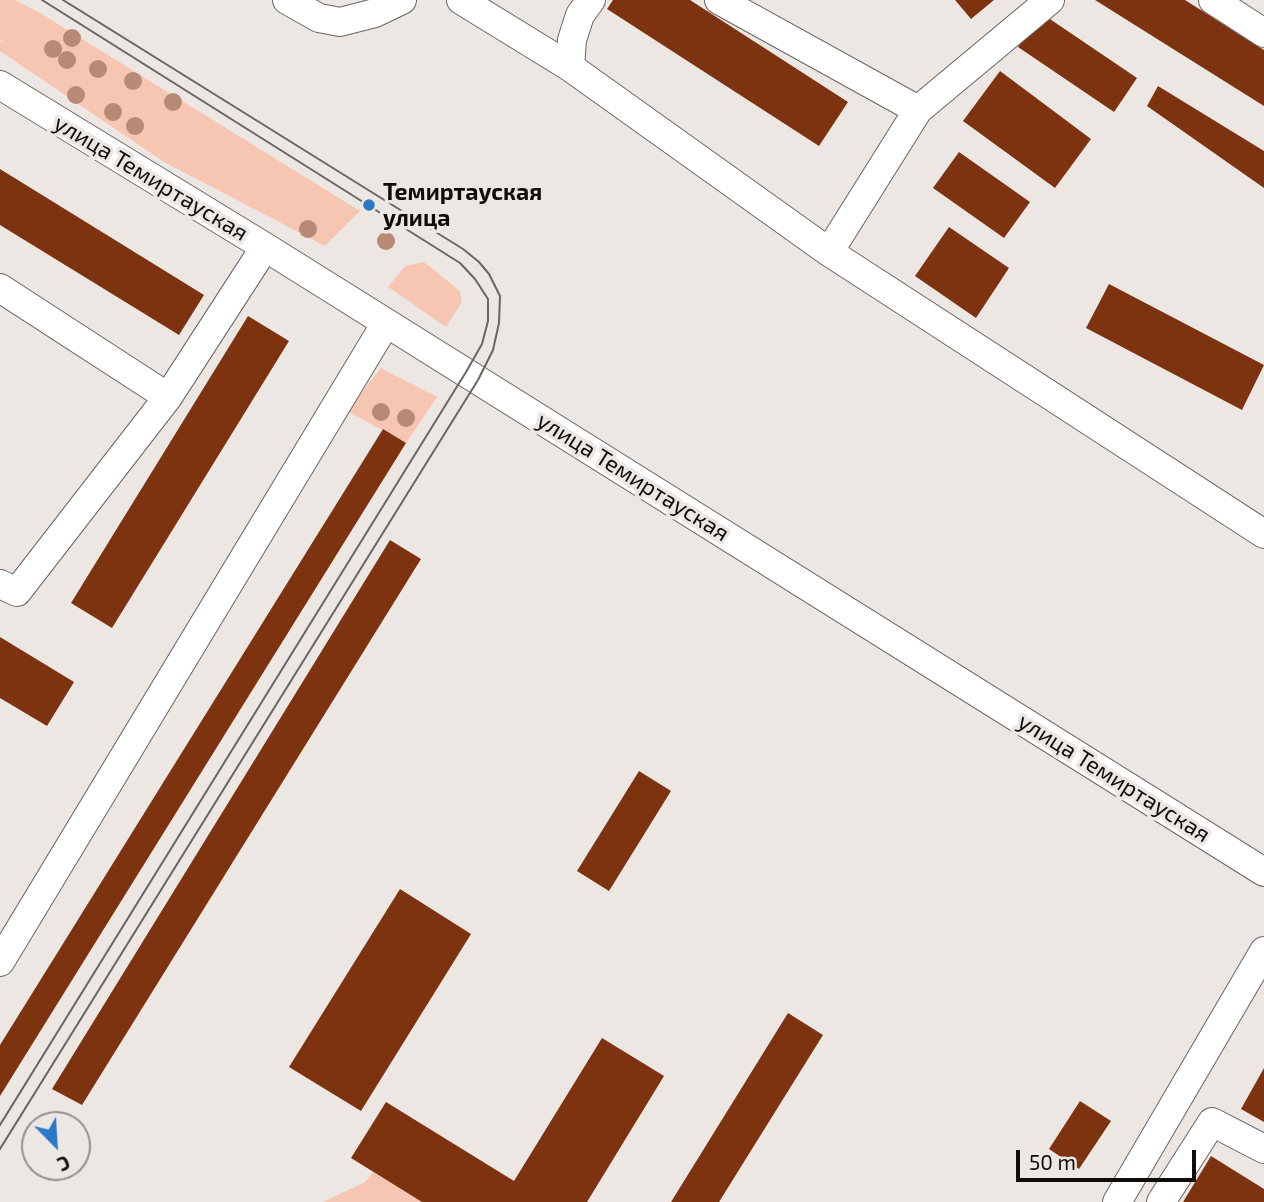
<!DOCTYPE html>
<meta charset="utf-8">
<style>
body{margin:0}
#map{position:relative;width:1264px;height:1202px;overflow:hidden;background:#ede7e4;font-family:"Exo 2",sans-serif}
canvas{display:block}
.north{position:absolute;left:21px;top:1111px;width:70px;height:70px;box-sizing:border-box;background:#ede7e4;border:2px solid #94908e;border-radius:50%;rotate:156deg;font-size:19px;font-weight:700;line-height:28px;text-align:center;color:#0f0d0c}
.north::after{content:'';display:block;margin:auto;width:24px;height:32px;background:#2c78c8;clip-path:polygon(50% 0,100% 100%,50% 72%,0 100%)}
.scale{position:absolute;left:1016px;top:1150px;width:180px;height:32px;box-sizing:border-box;border:4px solid #0f0d0c;border-top:0;padding-left:9px;font-size:21px;line-height:24px;white-space:nowrap;color:#0f0d0c;-webkit-text-stroke:5px #ede7e4;paint-order:stroke}
</style>
<div id="map">
<canvas width="1264" height="1202"></canvas>
<div class="north">С</div>
<div class="scale">50 m</div>
</div>
<script>
const c = document.querySelector('canvas').getContext('2d');
c.lineJoin = 'round';
function fillPath(path, color) {
  c.fillStyle = color;
  c.fill(path, 'evenodd');
}
function shape(rows) {
  const path = new Path2D();
  for (const r of rows) {
    path.moveTo(r[0], r[1]);
    for (let i = 2; i < r.length; i += 2) path.lineTo(r[i], r[i + 1]);
  }
  return path;
}
function trace(path, color, width, dash) {
  c.strokeStyle = color;
  c.lineWidth = width;
  c.lineCap = dash ? 'butt' : 'round';
  c.setLineDash(dash || []);
  c.stroke(path);
}
function drawText(font, color, halo, rows, align = 'center') {
  c.font = font + ' "Exo 2",sans-serif';
  c.lineWidth = 7;
  c.setLineDash([]);
  c.textBaseline = 'middle';
  c.strokeStyle = halo;
  c.fillStyle = color;
  for (const [text, x, y, turn = 0] of rows) {
    c.save();
    c.translate(x, y);
    c.rotate((+turn || 0) * Math.PI / 180);
    c.textAlign = isNaN(turn) ? turn : align;
    if (halo) c.strokeText(text, 0, 0);
    c.fillText(text, 0, 0);
    c.restore();
  }
}
const green = shape([
 [0,0,15,0,40,13,360,211,325,246,164,162,0,51,0,41,5,42,0,40],
 [424,262,460,291,462,302,446,327,388,287,405,266],
 [381,368,437,397,406,443,347,411],
 [373,1172,422,1202,323,1202,365,1182]
]);
const building = shape([
 [613,0,690,0,848,102,819,146,607,9],
 [955,0,994,0,971,19],
 [1095,0,1185,0,1264,50,1264,106],
 [1041,13,1137,78,1114,112,1018,47],
 [1000,71,1091,139,1055,188,963,121],
 [1158,86,1264,151,1264,188,1147,106],
 [959,152,1030,202,1004,238,933,188],
 [0,169,204,295,179,335,0,225],
 [949,227,1009,268,976,318,915,276],
 [1109,284,1264,365,1242,410,1086,328],
 [248,316,289,341,112,628,71,603],
 [383,429,406,443,0,1096,0,1045],
 [390,540,421,559,82,1105,52,1089],
 [0,637,74,682,47,726,0,698],
 [639,771,671,791,609,891,577,871],
 [400,889,471,934,361,1111,289,1067],
 [788,1013,823,1035,719,1202,671,1202],
 [602,1038,664,1076,587,1202,422,1202,351,1158,386,1102,514,1181],
 [1264,1068,1264,1122,1241,1109],
 [1080,1101,1111,1121,1079,1169,1049,1149],
 [1211,1156,1264,1189,1264,1202,1183,1202]
]);
const minor = shape([
 [287,0,319,18,340,22,375,13,402,0],
 [461,0,570,67,829,252,1264,534],
 [719,0,918,110],
 [1213,0,1264,33],
 [570,67,572,40,580,15,591,0],
 [0,85,265,247,1264,872],
 [829,252,918,110,1050,0],
 [0,288,168,397,17,592,0,584],
 [168,397,265,247],
 [0,962,386,323],
 [1117,1202,1264,951],
 [1161,1202,1212,1122,1264,1149]
]);
const tram = shape([
 [0,1125,466,372,482,344,488,321,488,299,475,279,460,263,42,0],
 [0,1149,478,380,493,350,499,323,500,296,489,274,479,262,463,249,63,0]
]);
const trees = [
 [72,38],
 [53,49],
 [67,60],
 [98,69],
 [133,81],
 [76,95],
 [173,102],
 [113,112],
 [135,126],
 [308,229],
 [386,241],
 [381,412],
 [406,418]
];
const markers = [
 [369,205,7,"#2c78c8"]
];
const streetNames = [
 ["улица Темиртауская",151,178,31],
 ["улица Темиртауская",633,477,32],
 ["улица Темиртауская",1114,778,32]
];
const poiNames = [
 ["Темиртауская",383,192],
 ["улица",383,218]
];
fillPath(green, '#f7c6b2');
fillPath(building, '#7e3310');
trace(minor, '#6a6563', 30);
trace(minor, '#fff', 28);
trace(tram, '#696664', 2);
c.fillStyle = '#b78a75';
for (const [x, y] of trees) {
  c.beginPath();
  c.arc(x, y, 9, 0, 2 * Math.PI);
  c.fill();
}
for (const [x, y, r, color] of markers) {
  const dot = new Path2D();
  dot.arc(x, y, r, 0, 2 * Math.PI);
  c.fillStyle = color;
  c.fill(dot);
  trace(dot, '#ede7e4', 2.5);
}
drawText('23px', '#0f0d0c', '#ede7e4', streetNames);
drawText('bold 23px', '#0f0d0c', '#ede7e4', poiNames, 'left');
</script>
